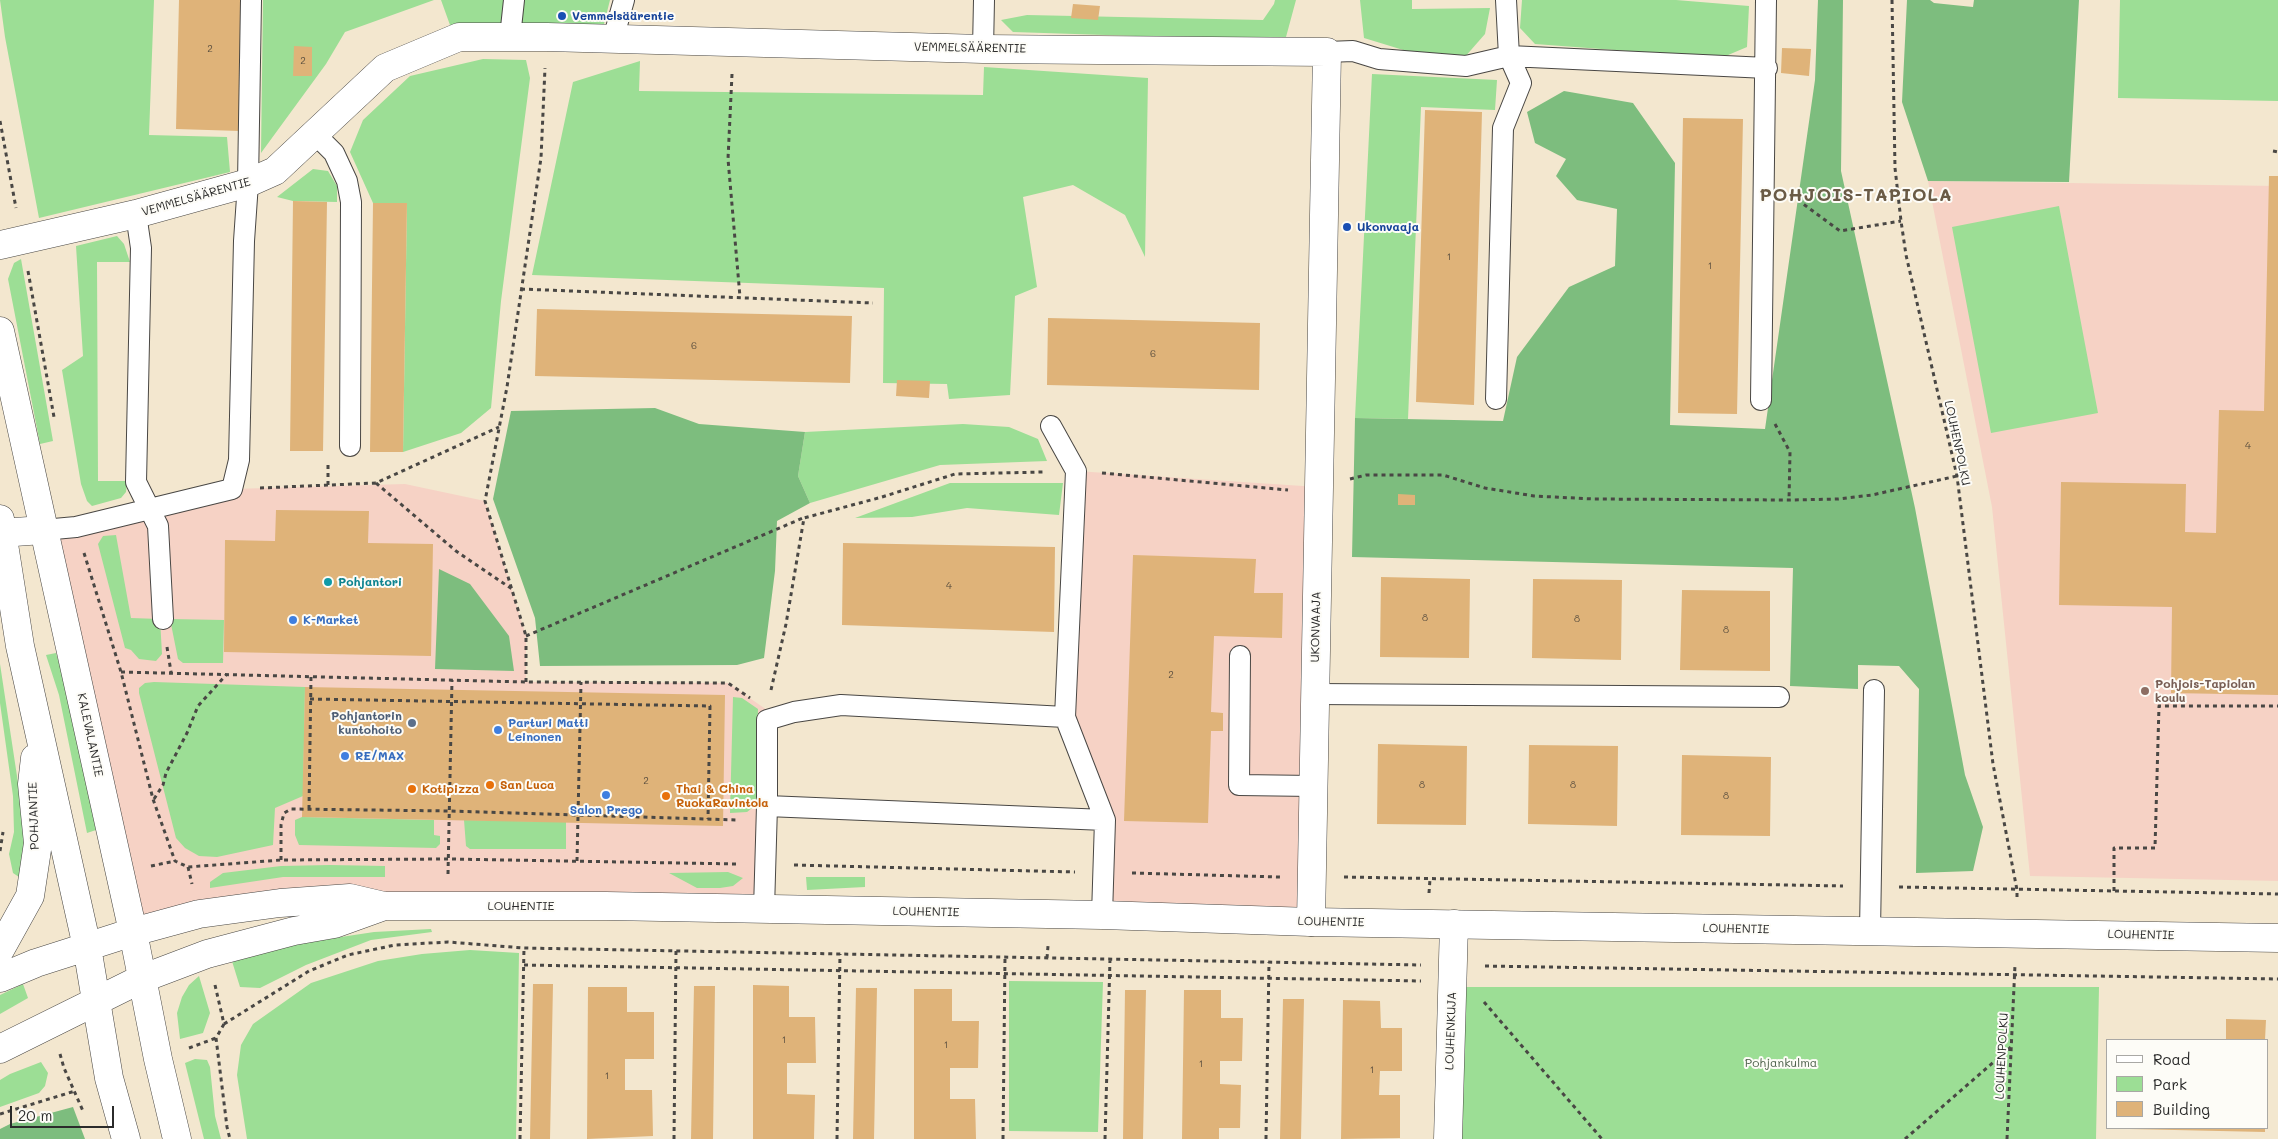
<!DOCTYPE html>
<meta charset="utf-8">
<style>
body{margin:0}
#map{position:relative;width:2278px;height:1139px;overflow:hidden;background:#f3e7cf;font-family:Mali,sans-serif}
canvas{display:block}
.legend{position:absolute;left:2106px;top:1039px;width:162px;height:90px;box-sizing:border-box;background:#fdfcf7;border:1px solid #a9a8a5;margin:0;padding:6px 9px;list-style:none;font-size:15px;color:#2b2b2b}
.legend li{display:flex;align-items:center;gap:10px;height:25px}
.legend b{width:25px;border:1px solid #a9a8a5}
.scale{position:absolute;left:10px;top:1106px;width:104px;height:22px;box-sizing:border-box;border:2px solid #2b2b2b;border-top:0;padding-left:6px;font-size:15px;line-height:18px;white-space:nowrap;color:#2b2b2b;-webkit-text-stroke:4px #fdfcf7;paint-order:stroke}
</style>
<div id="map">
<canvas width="2278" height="1139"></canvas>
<ul class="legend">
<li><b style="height:6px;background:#fff"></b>Road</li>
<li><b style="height:14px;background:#9cde95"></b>Park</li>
<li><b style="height:14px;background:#dfb379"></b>Building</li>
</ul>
<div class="scale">20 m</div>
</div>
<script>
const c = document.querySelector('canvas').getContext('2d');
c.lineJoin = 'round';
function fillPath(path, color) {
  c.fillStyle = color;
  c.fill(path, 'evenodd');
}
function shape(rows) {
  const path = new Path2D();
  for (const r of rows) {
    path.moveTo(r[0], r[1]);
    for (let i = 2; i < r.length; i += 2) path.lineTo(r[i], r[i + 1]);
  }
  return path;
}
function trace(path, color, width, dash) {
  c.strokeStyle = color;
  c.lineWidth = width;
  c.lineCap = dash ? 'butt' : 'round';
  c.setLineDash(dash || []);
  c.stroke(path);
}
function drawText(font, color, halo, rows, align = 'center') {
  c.font = font + ' Mali,sans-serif';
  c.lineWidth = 4;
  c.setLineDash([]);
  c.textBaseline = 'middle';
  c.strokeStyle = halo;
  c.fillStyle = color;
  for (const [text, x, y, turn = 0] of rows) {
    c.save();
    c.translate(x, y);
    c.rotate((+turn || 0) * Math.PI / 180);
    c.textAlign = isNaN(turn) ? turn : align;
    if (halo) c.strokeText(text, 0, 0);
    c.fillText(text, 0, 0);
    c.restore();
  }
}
const built = shape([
 [1928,181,2278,186,2278,881,2030,876,1992,507],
 [1076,471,1318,487,1311,922,1102,915,1105,820,1065,717],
 [405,484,485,501,526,636,526,682,728,683,767,710,764,909,384,906,133,932,49,534,232,489]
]);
const green = shape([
 [0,0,154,0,149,135,227,137,230,172,39,218,5,37],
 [263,0,434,0,345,32,326,64,261,153],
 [441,0,610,0,602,32,528,26,450,25],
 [1275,0,1296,0,1286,37,1198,38,1013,32,1001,20,1027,15,1263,20,1274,4],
 [1360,0,1412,0,1412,9,1490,8,1485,34,1464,58,1423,56,1364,38],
 [1522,0,1676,0,1749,6,1747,47,1721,58,1535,44,1520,28],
 [2120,0,2278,0,2278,101,2118,98],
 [483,59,526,60,530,78,501,301,491,408,461,433,403,452,407,203,373,203,350,152,363,120,410,76],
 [640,61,639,91,983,95,984,67,1148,78,1145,257,1125,215,1073,185,1023,197,1037,287,1015,296,1010,395,949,399,947,384,883,383,884,288,532,275,573,82],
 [1372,74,1497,80,1495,110,1421,107,1408,419,1355,418],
 [313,169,328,171,337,186,337,202,293,201,277,197],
 [2059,206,2098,413,1991,433,1952,227],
 [117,236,124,244,130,262,97,262,98,481,127,481,126,492,121,498,92,506,87,501,81,484,62,370,83,356,76,246],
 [21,259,53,441,40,444,8,279,14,263],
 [963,424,1009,427,1038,439,1047,461,940,465,810,503,798,476,805,432],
 [950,483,1063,483,1059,515,967,508,912,517,855,518],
 [116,535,131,618,160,619,162,654,156,661,139,659,131,650,125,648,98,544,103,536],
 [170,619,224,620,223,663,183,663,178,659],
 [56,653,68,693,96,830,87,833,59,695,46,655],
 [0,664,22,809,25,838,19,877,13,873,9,854,14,832,13,796,0,703],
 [154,682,305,687,303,796,275,808,273,845,217,857,199,856,185,848,176,838,139,693,139,688,145,683],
 [733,697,742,698,758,709,756,805,747,812,730,813],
 [302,817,434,820,434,835,440,836,440,844,436,848,299,845,295,835,295,820],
 [464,820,566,822,566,849,470,849,466,846],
 [330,865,385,866,385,877,283,877,210,888,210,882,223,873,281,866],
 [728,872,743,878,733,886,720,888,697,888,669,873],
 [806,877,865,877,865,887,807,890],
 [431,929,432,932,371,940,306,965,260,988,240,987,231,958,308,942,374,932],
 [470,950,519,953,516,1139,247,1139,237,1075,241,1045,253,1024,311,983,378,961,422,954],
 [199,976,210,1013,203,1033,180,1039,177,1013,182,997,189,985],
 [1009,981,1103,982,1098,1132,1009,1131],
 [23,984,28,998,0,1014,0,995],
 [1466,987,2099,987,2096,1139,1462,1139],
 [195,1059,207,1060,210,1067,215,1116,221,1139,204,1139,185,1063],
 [41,1062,48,1073,45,1086,39,1093,0,1107,0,1080,10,1074]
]);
const forest = shape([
 [1818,0,1843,0,1841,171,1915,508,1965,775,1983,827,1973,871,1916,873,1919,689,1899,666,1858,665,1858,689,1790,686,1793,568,1352,557,1355,418,1503,421,1517,357,1569,287,1615,266,1617,209,1577,200,1556,176,1566,159,1535,143,1527,112,1564,91,1633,103,1675,163,1670,425,1765,429,1815,80],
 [1907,0,1930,0,1934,3,1973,7,1974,0,2079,0,2069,182,1928,181,1902,102],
 [655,408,699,424,805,432,798,476,810,503,777,521,775,571,764,658,737,665,540,666,535,618,493,499,511,411],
 [439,569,470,584,509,636,514,671,435,669],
 [73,1107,85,1139,0,1139,0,1129,10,1124]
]);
const building = shape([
 [179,0,244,0,240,131,176,129],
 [1073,4,1100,6,1098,20,1071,18],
 [294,46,312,47,312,76,293,76],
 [1782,48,1811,49,1809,76,1781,73],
 [1425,110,1482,112,1474,405,1416,402],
 [1683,118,1743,119,1737,414,1678,413],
 [2269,176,2278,176,2278,695,2171,693,2172,607,2059,605,2061,482,2186,484,2185,532,2216,533,2219,410,2264,411],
 [293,201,327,202,323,451,290,451],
 [373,203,407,203,403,452,370,452],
 [537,309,852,316,850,383,535,376],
 [1048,318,1260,323,1259,390,1047,385],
 [897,380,930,381,929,398,896,396],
 [1398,494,1415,495,1415,505,1398,505],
 [276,510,369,511,368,543,433,544,431,656,224,652,225,540,275,541],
 [843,543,1055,547,1054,632,842,625],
 [1133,555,1256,559,1254,593,1283,593,1282,638,1214,636,1211,712,1223,713,1223,731,1211,731,1208,823,1124,821],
 [1381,577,1470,579,1469,658,1380,657],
 [1533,579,1622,580,1621,660,1532,658],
 [1682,590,1770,591,1770,671,1680,670],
 [305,687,725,695,723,826,302,817],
 [1378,744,1467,746,1466,825,1377,824],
 [1529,745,1618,746,1617,826,1528,824],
 [1682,755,1771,757,1770,836,1681,835],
 [533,984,553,984,550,1139,530,1139],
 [753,985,789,986,789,1017,815,1017,816,1063,787,1063,787,1094,815,1095,814,1139,753,1139],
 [694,986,715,986,713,1139,691,1139],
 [588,987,627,987,627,1012,654,1012,654,1059,625,1059,625,1090,652,1090,653,1136,587,1139],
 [856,988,877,988,874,1139,853,1139],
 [914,989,952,989,952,1021,979,1021,978,1068,950,1068,950,1099,975,1099,976,1139,914,1139],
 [1125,990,1146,990,1143,1139,1123,1139],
 [1184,990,1221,990,1221,1018,1243,1018,1242,1061,1220,1061,1220,1084,1241,1085,1240,1128,1219,1128,1219,1139,1182,1139],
 [1283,999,1304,999,1301,1139,1280,1139],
 [1343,1000,1380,1001,1381,1028,1402,1028,1402,1071,1380,1071,1379,1095,1400,1095,1400,1138,1341,1139],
 [2226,1019,2266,1020,2265,1040,2226,1040],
 [2129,1128,2265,1128,2265,1132,2129,1129]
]);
const path = shape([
 [1892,0,1895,168,1901,221,1906,255,1957,476,1993,764,2017,890,2017,901],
 [732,74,728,159,740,297],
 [0,121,16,208],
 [2273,151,2278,152],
 [1791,195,1840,231,1901,221],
 [28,271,54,417],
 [521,289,873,303],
 [1775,424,1790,452,1789,500],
 [1102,473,1288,490],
 [1350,479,1366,475,1443,475,1485,488,1534,496,1594,499,1789,500,1838,499,1872,495,1957,476],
 [376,483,456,551,512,589],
 [328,485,328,464],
 [260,488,376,483,499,427],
 [84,553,121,672,153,799,175,861,188,867,281,860,449,859,738,864],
 [526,636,803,518],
 [167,647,171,672],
 [121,672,526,682,728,683,750,698],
 [526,682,526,636,485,501,507,387,541,158,545,68],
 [771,690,786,624,804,518,882,497,955,474,1044,472],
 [310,699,710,706,708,819],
 [154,799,163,785,166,773,187,733,198,706,227,674],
 [309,809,311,676],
 [0,851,3,832],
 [281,860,281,825,284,813,291,809,450,811,738,820],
 [577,861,581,682],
 [794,865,1075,872],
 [151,866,175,861],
 [188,867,192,884],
 [1132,873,1280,877],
 [448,874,452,680],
 [1344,877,1843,886],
 [1899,887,2278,894],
 [2114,891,2114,848,2155,848,2159,706,2278,706],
 [1429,893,1430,879],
 [1047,958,1048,946],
 [524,965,1421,981],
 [1485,966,2278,979],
 [215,985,224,1024,216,1038,227,1127,230,1139],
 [1484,1002,1602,1139],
 [224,1024,309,971,348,955,395,945,448,942,524,948,1421,965],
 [189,1048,216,1038],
 [60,1054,64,1068,83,1111],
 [0,1114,75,1091],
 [520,1139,524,948],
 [674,1139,676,951],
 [837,1139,840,954],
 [1003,1139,1005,957],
 [1105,1139,1110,959],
 [1266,1139,1269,962],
 [1905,1139,2011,1047],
 [2007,1139,2015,965]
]);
const lane = shape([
 [510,37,514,0],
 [613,39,624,0],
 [983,49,984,0],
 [1327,52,1353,51,1379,59,1466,66,1509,56,1767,68],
 [316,135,334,153,347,181,351,202,350,446],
 [136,214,141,248,136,482,158,526,163,619],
 [1496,399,1503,128,1521,83,1509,56,1506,0],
 [1761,400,1766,0],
 [1051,426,1076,471,1065,717,1105,820,1102,915],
 [43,530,76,527,232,489,239,460,244,241,248,183,251,0],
 [1240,656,1239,785,1313,786],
 [1315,694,1779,697],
 [767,806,767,720,794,712,841,705,1065,717],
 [764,909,767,806,1105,820],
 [1870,931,1874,690]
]);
const street = shape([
 [0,245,136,214,248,183,275,171,385,68,459,37,547,37,983,49,1327,52,1311,922],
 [0,533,43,530],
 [1448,1139,1454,924]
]);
const secondary = shape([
 [0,331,133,932,158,1059,177,1139],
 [0,519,20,646,87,947,109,1078,126,1139],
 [0,950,30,896,38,843,32,784,35,758],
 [0,978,36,963,133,932,199,914,280,903,350,898,384,906,606,906,1102,915,1311,922,2278,938],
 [0,1049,141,979,207,954,294,931,334,924,384,906]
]);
const markers = [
 [562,16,5,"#1a4fb4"],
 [1347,227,5,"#1a4fb4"],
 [328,582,5,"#0f9aa8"],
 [293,620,5,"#3f7fe0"],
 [2145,691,5,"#8d6e63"],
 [412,723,5,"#5c6f8a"],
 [498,730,5,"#3f7fe0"],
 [345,756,5,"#3f7fe0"],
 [490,785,5,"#e8710a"],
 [412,789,5,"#e8710a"],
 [606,795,5,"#3f7fe0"],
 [666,796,5,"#e8710a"]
];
const numberNames = [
 ["2",210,49],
 ["2",303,61],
 ["1",1449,257],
 ["1",1710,266],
 ["6",694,346],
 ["6",1153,354],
 ["4",2248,446],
 ["4",949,586],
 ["8",1425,618],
 ["8",1577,619],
 ["8",1726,630],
 ["2",1171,675],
 ["2",646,781],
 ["8",1422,785],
 ["8",1573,785],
 ["8",1726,796],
 ["1",784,1040],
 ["1",946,1045],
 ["1",1201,1064],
 ["1",1372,1070],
 ["1",607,1076]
];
const transitNames = [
 ["Vemmelsäärentie",572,16],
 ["Ukonvaaja",1357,227]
];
const streetNames = [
 ["VEMMELSÄÄRENTIE",970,48,1],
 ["VEMMELSÄÄRENTIE",196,197,-16],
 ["LOUHENPOLKU",1957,443,78],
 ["UKONVAAJA",1316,627,-89],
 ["KALEVALANTIE",90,735,78],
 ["POHJANTIE",34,816,-92],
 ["LOUHENTIE",521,906],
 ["LOUHENTIE",926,912,1],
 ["LOUHENTIE",1331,922,1],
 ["LOUHENTIE",1736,929,1],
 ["LOUHENTIE",2141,935,1],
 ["LOUHENKUJA",1451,1031,-88],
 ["LOUHENPOLKU",2002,1056,-87]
];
const cultureNames = [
 ["Pohjantori",338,582]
];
const shopNames = [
 ["K-Market",303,620],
 ["Parturi Matti",508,723],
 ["Leinonen",508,737],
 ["RE/MAX",355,756],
 ["Salon Prego",606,810,"center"]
];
const educationNames = [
 ["Pohjois-Tapiolan",2155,684],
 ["koulu",2155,698]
];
const serviceNames = [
 ["Pohjantorin",402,716],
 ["kuntohoito",402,730]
];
const foodNames = [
 ["San Luca",500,785],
 ["Kotipizza",422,789],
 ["Thai & China",676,789],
 ["RuokaRavintola",676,803]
];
const parkNames = [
 ["Pohjankulma",1781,1063]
];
const districtNames = [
 ["POHJOIS-TAPIOLA",1856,195]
];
fillPath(built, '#f6d2c5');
fillPath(green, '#9cde95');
fillPath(forest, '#7dbd7e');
fillPath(building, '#dfb379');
trace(lane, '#494744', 22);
trace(street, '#494744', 29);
trace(secondary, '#494744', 29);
trace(path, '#494744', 3, [4, 4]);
trace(lane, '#fff', 20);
trace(street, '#fff', 28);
trace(secondary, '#fff', 28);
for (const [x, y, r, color] of markers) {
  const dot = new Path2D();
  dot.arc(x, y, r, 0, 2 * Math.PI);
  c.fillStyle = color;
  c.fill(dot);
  trace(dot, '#fdfcf7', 2);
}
drawText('10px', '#584d3e', null, numberNames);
drawText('bold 12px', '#164399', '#fdfcf7', transitNames, 'left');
drawText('12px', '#2b2b2b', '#fdfcf7', streetNames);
drawText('bold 12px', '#0d838f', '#fdfcf7', cultureNames, 'left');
drawText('bold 12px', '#366cbe', '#fdfcf7', shopNames, 'left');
drawText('bold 12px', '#785e54', '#fdfcf7', educationNames, 'left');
drawText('bold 12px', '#4e5e75', '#fdfcf7', serviceNames, 'right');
drawText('bold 12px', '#c56008', '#fdfcf7', foodNames, 'left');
drawText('12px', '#4d614b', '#fdfcf7', parkNames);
c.letterSpacing = '1px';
drawText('bold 18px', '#6a5b46', '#fdfcf7', districtNames);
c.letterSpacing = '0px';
</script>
